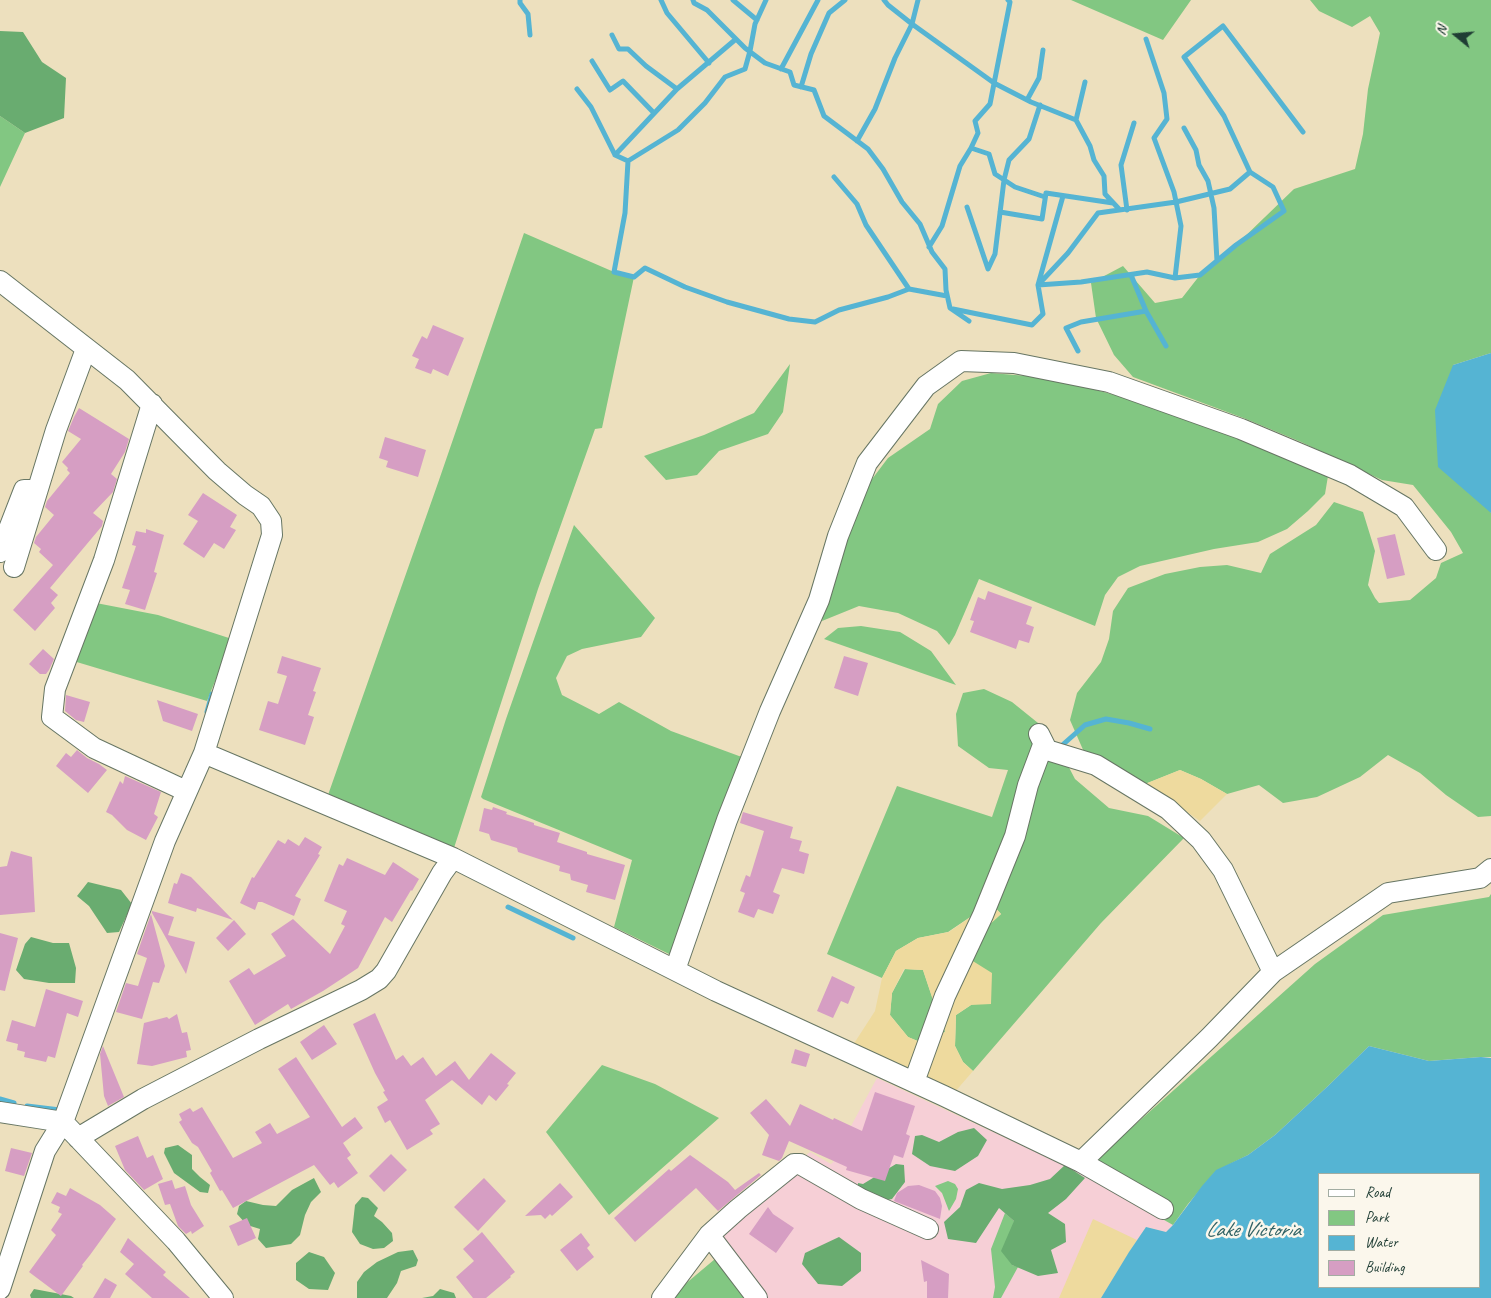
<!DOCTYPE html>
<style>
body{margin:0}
#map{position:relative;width:1491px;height:1298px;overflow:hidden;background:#ede0be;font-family:Caveat,sans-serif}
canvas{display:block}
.legend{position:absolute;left:1318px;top:1173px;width:162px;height:115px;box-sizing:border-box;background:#fbf7ec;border:1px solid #a3ada2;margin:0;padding:6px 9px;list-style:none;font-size:15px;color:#1f3d34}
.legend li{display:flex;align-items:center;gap:10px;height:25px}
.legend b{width:25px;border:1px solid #a3ada2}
.north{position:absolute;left:1431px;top:10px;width:50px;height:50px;-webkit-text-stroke:4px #fbf7ec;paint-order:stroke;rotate:287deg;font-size:14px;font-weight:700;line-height:20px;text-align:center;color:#1f3d34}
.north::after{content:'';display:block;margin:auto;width:18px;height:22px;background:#1f3d34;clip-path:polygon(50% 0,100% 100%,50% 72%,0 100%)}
</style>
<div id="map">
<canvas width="1491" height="1298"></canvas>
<ul class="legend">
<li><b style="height:6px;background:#fff"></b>Road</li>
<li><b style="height:14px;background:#82c782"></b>Park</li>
<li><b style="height:14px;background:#55b4d3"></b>Water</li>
<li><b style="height:14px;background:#d69ec3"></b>Building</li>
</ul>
<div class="north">N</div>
</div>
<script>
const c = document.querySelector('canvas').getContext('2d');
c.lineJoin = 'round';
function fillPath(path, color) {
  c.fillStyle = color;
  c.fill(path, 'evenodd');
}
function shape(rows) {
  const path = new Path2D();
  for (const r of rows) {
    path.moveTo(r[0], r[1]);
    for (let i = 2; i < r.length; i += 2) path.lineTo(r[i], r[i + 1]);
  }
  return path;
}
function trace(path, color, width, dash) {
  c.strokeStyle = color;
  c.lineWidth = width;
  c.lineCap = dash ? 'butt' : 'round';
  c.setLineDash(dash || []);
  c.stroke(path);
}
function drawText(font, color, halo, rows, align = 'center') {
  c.font = font + ' Caveat,sans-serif';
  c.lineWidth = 5;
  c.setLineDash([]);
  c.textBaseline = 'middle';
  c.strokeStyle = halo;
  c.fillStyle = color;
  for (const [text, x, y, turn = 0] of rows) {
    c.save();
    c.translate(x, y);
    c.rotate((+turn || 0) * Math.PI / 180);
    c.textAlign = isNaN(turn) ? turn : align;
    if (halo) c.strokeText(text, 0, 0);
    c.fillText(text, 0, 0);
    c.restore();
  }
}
const built = shape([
 [877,1078,1081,1173,1173,1225,1166,1232,1146,1227,1129,1252,1101,1298,765,1298,719,1242,719,1231,810,1152,831,1164,834,1161,851,1126]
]);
const green = shape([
 [1071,0,1191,0,1163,40],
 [1310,0,1491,0,1491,353,1453,365,1491,513,1491,816,1478,817,1446,795,1420,773,1388,755,1360,777,1317,797,1283,803,1259,785,1227,794,1201,779,1180,770,1135,788,1084,752,1070,720,1077,693,1101,662,1109,639,1113,611,1128,588,1165,574,1200,567,1227,565,1261,573,1270,554,1316,525,1334,502,1363,512,1375,551,1368,585,1375,598,1379,603,1410,600,1436,578,1441,563,1463,553,1451,532,1413,485,1382,480,1301,442,1246,419,1133,377,1114,355,1096,318,1091,283,1123,266,1155,303,1182,298,1200,275,1236,245,1294,189,1355,169,1363,134,1368,89,1380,33,1370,16,1352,27,1319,11],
 [0,116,25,133,0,187],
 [524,233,614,272,634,277,602,428,595,429,538,589,453,851,328,795,438,483],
 [790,364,783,412,768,434,719,451,697,475,666,480,644,456,704,435,754,413],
 [991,373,1051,378,1141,402,1300,462,1328,476,1325,494,1308,511,1287,529,1258,542,1214,549,1140,566,1118,577,1105,595,1095,626,979,579,955,635,949,645,937,631,898,613,859,606,822,621,832,577,860,495,888,458,930,429,938,404,962,381],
 [574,525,655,618,641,637,582,649,567,656,556,678,562,695,599,714,619,702,671,731,739,756,761,762,681,952,669,954,614,927,632,860,483,799,481,797,506,719],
 [96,603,158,615,232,639,207,701,70,660],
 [861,626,900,632,931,651,956,685,824,639,838,628],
 [984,689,1012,702,1043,727,1063,756,1075,779,1109,808,1148,816,1184,838,1101,923,973,1071,963,1062,955,1046,956,1015,971,1005,967,958,977,936,1001,914,991,903,948,932,918,938,896,951,882,978,827,954,897,786,992,817,1008,770,989,768,958,746,956,714,963,693],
 [1491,894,1491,1057,1481,1057,1429,1061,1369,1046,1328,1086,1275,1135,1248,1155,1216,1171,1188,1204,1173,1225,1081,1173,1315,964,1383,915,1489,897],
 [905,969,923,970,933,1000,942,1014,945,1032,920,1042,908,1037,890,1015,892,993],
 [602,1065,655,1084,719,1118,609,1215,546,1132],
 [948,1181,955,1184,958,1189,956,1199,949,1211,942,1193,935,1186],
 [1005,1213,1014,1221,1012,1265,1018,1267,1001,1298,993,1298,995,1287,991,1249],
 [715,1259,747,1298,670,1298,671,1296]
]);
const forest = shape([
 [0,31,23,32,42,62,66,78,64,118,25,133,0,116],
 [88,882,121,890,132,904,119,932,107,933,89,906,77,896],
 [31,937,53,943,69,943,76,968,75,983,49,983,24,979,16,970,25,944],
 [974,1128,987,1140,978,1156,955,1171,930,1166,912,1154,915,1136,922,1135,939,1142,958,1132],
 [178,1145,192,1155,192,1169,200,1177,210,1185,208,1193,200,1192,174,1173,164,1153,165,1148],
 [896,1164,904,1165,905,1182,892,1199,883,1201,858,1189,858,1183,863,1184],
 [1065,1165,1085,1178,1066,1199,1048,1213,1065,1224,1066,1242,1051,1250,1058,1273,1038,1276,1012,1265,1001,1251,1014,1221,999,1208,976,1243,948,1239,944,1222,960,1207,966,1190,979,1183,1002,1189,1030,1185,1050,1179],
 [314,1178,321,1192,311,1202,305,1215,300,1235,291,1244,266,1248,258,1239,260,1229,247,1225,237,1214,239,1206,246,1201,263,1205,276,1206,292,1190],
 [362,1197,368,1198,378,1208,374,1216,382,1222,392,1233,393,1241,384,1248,373,1249,360,1244,352,1232,355,1205],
 [839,1237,861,1253,861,1271,842,1286,818,1284,802,1264,805,1253],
 [413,1250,418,1260,416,1266,401,1271,397,1283,387,1298,357,1298,357,1282,364,1272,377,1262,398,1252],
 [309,1252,324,1257,335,1273,328,1290,309,1289,296,1280,296,1263],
 [34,1289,71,1296,74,1298,31,1298,30,1295],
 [440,1289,454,1293,456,1298,422,1298,433,1296]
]);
const sand = shape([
 [1180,770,1201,779,1227,794,1200,821,1170,800,1135,788],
 [991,903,1001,914,977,936,968,958,992,973,991,1004,971,1005,956,1015,955,1046,963,1062,973,1071,954,1093,853,1045,875,1011,882,978,896,951,918,938,949,932],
 [904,969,923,970,933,1000,942,1014,945,1032,920,1042,908,1037,890,1015,892,993],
 [1093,1219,1137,1240,1101,1298,1059,1298]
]);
const water = shape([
 [1491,353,1491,513,1438,467,1435,410,1453,365],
 [1369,1046,1429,1061,1481,1057,1491,1058,1491,1298,1101,1298,1129,1252,1146,1227,1166,1232,1173,1225,1202,1186,1216,1170,1248,1155,1275,1135,1328,1086],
 [1480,1174,1480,1287,1320,1287,1320,1174]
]);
const stream = shape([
 [520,0,520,3,528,14,530,35],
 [661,0,667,13,709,63],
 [693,0,694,3,707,10,745,48,765,63,790,72,794,85,814,90,824,116,868,149,883,169,902,202,920,224,932,252,945,269,946,290,950,308,969,321],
 [733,0,757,20],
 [884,0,888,5,912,24,994,83,1031,102,1076,120],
 [612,35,619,49,628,49,646,66,677,89],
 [1146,39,1164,93,1167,119,1154,138,1174,192,1181,226,1175,278],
 [592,61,610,90,623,81,653,112],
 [781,69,818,0],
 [1085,82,1076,120,1090,146,1094,160,1104,176,1105,194,1119,209],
 [801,87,811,54,829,13,845,0],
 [577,89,591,107,615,155,677,89,736,39],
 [1027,100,1039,78,1043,50],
 [1184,128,1196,150,1199,165,1208,181,1214,208,1217,261],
 [857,141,875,109,895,58,912,24,918,0],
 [971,148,989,154,995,174,1015,187,1045,197],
 [615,155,628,161,678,130,705,103,725,77,745,69,750,51,755,24,766,0],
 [628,161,625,213,614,272,634,277,645,268,685,287,727,302,789,319,815,322,839,310,888,297,909,289,947,296],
 [834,177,857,204,866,225,909,289],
 [1063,196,1038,285,1081,282,1147,272,1175,278,1200,275,1236,245,1284,211,1273,187,1250,172,1224,116,1184,57,1223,26,1303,132],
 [967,207,988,269,995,254,1004,180,1009,160,1029,139,1040,105],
 [1127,210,1121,165,1134,123],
 [1000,212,1042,219,1046,193,1113,203],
 [929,247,942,226,960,166,971,148,978,133,975,121,990,104,1010,2,1008,0],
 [1131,275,1146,311,1166,346],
 [953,309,1032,325,1043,314,1038,285,1068,253,1098,213,1176,202,1230,189,1250,172],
 [1078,351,1066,328,1081,322,1146,311],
 [207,712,212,694],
 [1059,748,1085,725,1106,719,1129,723,1150,729],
 [508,907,573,938],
 [0,1099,14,1103],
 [27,1106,60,1110]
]);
const building = shape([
 [433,325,464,338,448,376,433,369,431,374,415,368,419,359,412,356,422,336,427,339],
 [79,408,129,439,125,452,111,474,117,479,113,492,93,513,103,521,102,526,50,588,58,595,51,603,55,608,35,631,13,610,53,565,39,552,41,549,34,543,36,537,54,515,45,507,47,501,70,473,67,470,68,468,62,462,81,439,68,431,74,417],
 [385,437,426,450,418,477,386,467,388,461,379,458],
 [203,493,237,515,230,527,236,530,224,549,214,543,204,558,183,544,198,521,188,515],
 [146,529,164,535,154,572,157,573,145,610,125,604,130,590,122,588,136,546,132,545,136,531,146,533],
 [1395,534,1405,575,1387,579,1377,538],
 [988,591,1032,607,1026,624,1034,627,1029,643,1019,640,1016,649,970,632,974,621,970,620,978,597,985,600],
 [43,649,54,659,49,670,46,674,40,674,29,664],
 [282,656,321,668,313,691,316,692,308,715,314,717,305,745,259,730,268,701,278,704,287,676,277,673],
 [844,656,868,663,858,696,834,688],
 [66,695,90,702,84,722,76,720,65,711],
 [157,700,198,714,192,731,163,721],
 [77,750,87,758,99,764,107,770,88,793,56,766,66,753,71,757],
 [125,776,161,792,154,814,158,817,146,840,127,830,112,815,106,812,120,781,123,784],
 [493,807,507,812,506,814,534,823,534,825,560,833,557,842,587,852,587,854,625,865,615,900,586,892,588,885,571,880,570,874,559,871,560,866,518,852,517,848,491,840,489,834,479,831,484,808,492,810],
 [743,812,793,827,790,838,802,841,799,851,809,854,804,874,782,868,773,892,780,895,773,914,758,909,754,918,738,912,745,893,740,891,746,875,750,877,764,831,740,823],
 [305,837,322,847,318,854,320,855,295,896,301,899,294,916,262,902,258,902,255,910,240,903,252,877,254,878,278,840,285,844,288,839,299,846],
 [11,851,32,857,35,912,0,915,0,867,7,866],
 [347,858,385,875,393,862,419,879,412,891,411,890,392,922,385,917,358,968,323,991,291,1009,288,1004,255,1025,229,981,249,968,254,975,286,956,271,934,293,919,330,954,345,926,341,924,347,911,324,901,339,864,343,866],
 [181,873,191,877,233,920,197,908,196,912,168,903,174,883,177,884],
 [152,911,174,917,168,935,195,942,186,974,152,913],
 [151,914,165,966,159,983,153,982,142,1019,116,1012,126,983,138,986,147,958,137,954],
 [234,920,246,934,228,951,216,938],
 [0,933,18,938,5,991,0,990],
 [832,976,855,987,848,1004,841,1001,833,1018,817,1011],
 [46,989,83,1001,78,1017,67,1013,55,1058,48,1056,46,1062,24,1057,25,1052,17,1050,18,1044,6,1041,12,1020,35,1027],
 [375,1013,396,1060,403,1055,411,1066,423,1057,436,1076,455,1061,469,1080,491,1053,516,1073,507,1084,509,1085,496,1101,489,1095,482,1105,452,1080,425,1100,440,1124,430,1130,433,1134,407,1150,390,1120,385,1123,377,1107,388,1100,383,1092,385,1091,375,1073,353,1024],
 [177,1014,182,1033,187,1032,191,1050,186,1051,187,1057,152,1066,137,1064,144,1023,167,1017,169,1019],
 [324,1025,337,1044,312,1060,300,1042],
 [103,1046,124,1097,108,1106,104,1096,100,1054],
 [795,1049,810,1054,806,1067,791,1063],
 [296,1057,342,1127,355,1117,363,1128,343,1143,351,1155,347,1158,358,1173,338,1188,334,1182,330,1185,314,1165,233,1208,222,1190,220,1191,210,1173,212,1171,198,1147,192,1143,179,1122,182,1120,179,1114,190,1108,193,1112,202,1107,233,1158,262,1143,255,1132,270,1123,277,1134,310,1117,278,1069],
 [875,1092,915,1106,906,1134,910,1136,903,1158,894,1155,885,1181,846,1170,847,1167,789,1141,782,1158,779,1161,762,1155,769,1135,750,1113,766,1099,790,1126,800,1104,833,1120,834,1118,862,1131],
 [138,1136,147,1158,153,1155,163,1179,144,1190,125,1170,115,1146],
 [11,1148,32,1153,24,1176,5,1171],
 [391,1154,407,1170,384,1192,369,1176],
 [690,1155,728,1182,735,1190,759,1173,761,1175,718,1211,696,1188,635,1242,614,1218,669,1169,671,1171],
 [484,1178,506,1201,478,1231,454,1207],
 [172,1180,175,1189,185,1186,191,1205,204,1226,192,1234,191,1231,186,1234,178,1226,170,1204,165,1205,158,1184],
 [560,1183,573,1197,552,1216,550,1214,545,1219,541,1215,525,1216],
 [919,1185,935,1191,940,1198,942,1206,940,1219,894,1201,897,1193,908,1186],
 [70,1188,100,1205,116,1219,90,1255,82,1265,83,1266,61,1296,29,1272,56,1235,51,1230,62,1214,58,1212,60,1207,51,1203,57,1192,66,1196],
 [768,1207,773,1214,794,1228,776,1253,749,1234],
 [247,1218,256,1238,238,1246,229,1226],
 [482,1232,515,1272,510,1276,511,1277,486,1298,473,1298,456,1277,474,1261,463,1249],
 [581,1233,590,1245,587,1248,594,1257,577,1271,560,1250],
 [128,1238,166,1272,163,1275,190,1298,152,1298,125,1274,134,1264,120,1252],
 [921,1260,949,1274,948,1298,927,1298,927,1281,924,1282],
 [105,1278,117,1285,110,1298,93,1298]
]);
const minor = shape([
 [0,281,127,380,217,471,245,495,261,506,271,521,272,535,204,753,165,841,63,1122,45,1151,0,1289],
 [152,404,104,560,55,689,52,717,94,748,186,791],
 [0,552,24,490,33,490],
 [14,567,56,430,86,349],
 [1039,734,1047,750,1096,765,1168,809,1201,840,1223,870,1273,972],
 [204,753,453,858],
 [675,970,727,820,770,711,819,600,838,536,867,463,926,386,961,361,1014,363,1109,382,1241,429,1350,475,1404,507,1436,550],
 [914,1082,945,996,983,915,1015,836,1028,785,1043,745],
 [0,1112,63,1122,176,1241,223,1298],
 [78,1138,143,1099,259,1039,361,990,379,979,386,971,442,873,453,858,716,991,944,1096,1081,1162,1163,1209],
 [1081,1162,1209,1038,1273,972,1388,893,1480,878,1491,869],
 [709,1235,757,1298],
 [662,1298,709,1235,738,1209,794,1164,800,1164,861,1199,928,1229]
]);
const waterNames = [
 ["Lake Victoria",1253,1230]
];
fillPath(built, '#f6cfd6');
fillPath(green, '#82c782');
fillPath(forest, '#69ac70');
fillPath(sand, '#eeda9e');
fillPath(water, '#55b4d3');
trace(stream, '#55b4d3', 5);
fillPath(building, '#d69ec3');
trace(minor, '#677664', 22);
trace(minor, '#fff', 20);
drawText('italic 21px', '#2f6164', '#fbf7ec', waterNames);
</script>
